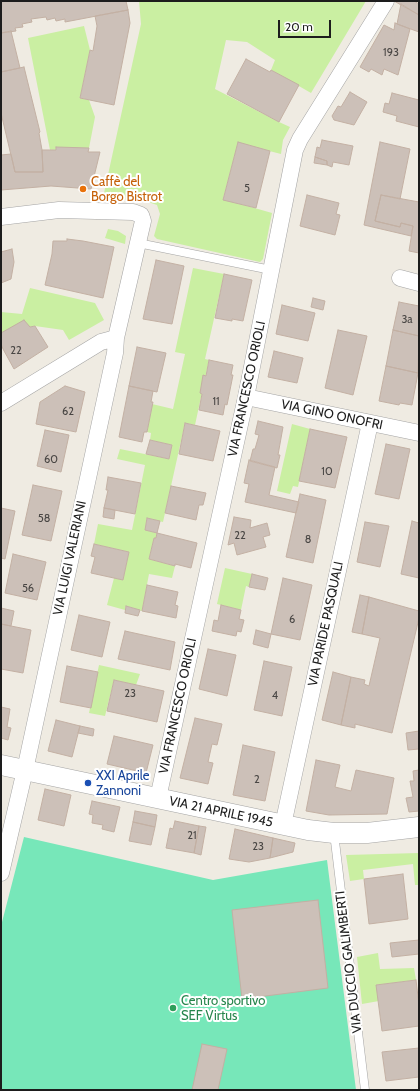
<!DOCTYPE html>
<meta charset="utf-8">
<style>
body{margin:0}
#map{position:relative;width:420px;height:1091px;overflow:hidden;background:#efebe2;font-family:Cabin,sans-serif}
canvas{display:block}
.frame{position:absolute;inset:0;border:2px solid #1d1d1d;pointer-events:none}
.scale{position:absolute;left:278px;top:20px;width:53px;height:18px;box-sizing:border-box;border:2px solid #1d1d1d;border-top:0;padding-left:5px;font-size:12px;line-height:14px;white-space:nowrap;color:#1d1d1d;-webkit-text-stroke:3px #fff;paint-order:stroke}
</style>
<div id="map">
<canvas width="420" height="1091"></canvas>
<div class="frame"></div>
<div class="scale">20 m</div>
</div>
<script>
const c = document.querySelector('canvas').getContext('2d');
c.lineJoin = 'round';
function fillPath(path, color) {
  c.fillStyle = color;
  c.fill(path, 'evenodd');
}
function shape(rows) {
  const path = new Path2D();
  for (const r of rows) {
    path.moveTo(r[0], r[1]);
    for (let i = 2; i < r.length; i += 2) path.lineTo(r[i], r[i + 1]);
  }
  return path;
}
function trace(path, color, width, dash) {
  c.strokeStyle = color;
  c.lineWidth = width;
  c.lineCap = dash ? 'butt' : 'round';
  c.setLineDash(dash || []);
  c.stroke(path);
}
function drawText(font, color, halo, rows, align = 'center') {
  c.font = font + ' Cabin,sans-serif';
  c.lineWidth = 4;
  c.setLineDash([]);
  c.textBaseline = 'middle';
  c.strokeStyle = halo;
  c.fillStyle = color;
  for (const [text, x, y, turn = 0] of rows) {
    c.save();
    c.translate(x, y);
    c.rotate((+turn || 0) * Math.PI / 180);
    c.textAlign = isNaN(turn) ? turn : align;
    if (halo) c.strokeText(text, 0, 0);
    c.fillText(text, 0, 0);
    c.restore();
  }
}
const grass = shape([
 [139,1,366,1,311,93,271,70,275,60,247,42,226,40,215,89,279,122,290,127,283,140,281,154,238,143,223,199,272,213,263,259,260,262,157,239,154,236,160,214,157,205,145,201,112,199,106,197,104,193,141,24],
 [84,26,90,50,80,98,89,100,95,117,89,148,50,150,28,38],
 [108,229,118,231,126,236,125,244,105,238],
 [193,268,224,274,205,359,209,360,195,425,185,423,163,522,147,518,145,530,157,533,156,538,154,538,149,559,175,566,172,578,149,574,142,611,126,606,125,610,107,605,114,578,123,580,129,552,94,544,98,524,132,530,145,465,117,459,120,449,169,459,172,445,150,440,151,433,147,432,152,404,173,409,185,354,175,352],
 [30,288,95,303,104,320,69,340,63,330,35,326,1,333,1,312,22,314],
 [292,424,310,429,298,487,293,486,290,494,277,491],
 [225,568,252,574,249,587,246,586,241,610,217,604],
 [99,665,140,674,136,685,114,680,105,716,89,713],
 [419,853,419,885,415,885,413,864,363,870,364,879,350,881,346,855],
 [378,953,380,969,414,968,416,980,377,985,379,1001,362,1004,357,957]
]);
const pitch = shape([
 [24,837,213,880,327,860,356,1090,1,1090,1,926]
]);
const building = shape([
 [5,1,126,1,128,10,65,22,65,19,56,21,55,18,47,20,46,17,31,19,32,22,22,24,23,27,15,28,16,31,1,33,1,2,5,1],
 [394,1,414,1,419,4,419,15,394,1],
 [401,4,419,15,419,32,397,24,401,4],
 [128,10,130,23,114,105,80,98,90,50,93,51,97,26,95,16,128,10],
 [395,23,410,29,398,75,384,69,382,75,371,69,369,72,360,67,384,25,394,30,395,23],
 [11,31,20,68,1,72,1,33,11,31],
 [246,59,270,72,271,70,299,85,279,122,227,94,246,59],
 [24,67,40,132,39,133,42,150,43,172,15,172,1,113,1,72,24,67],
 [350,92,367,102,354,125,334,120,332,116,338,106,341,107,350,92],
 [392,93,419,100,419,127,396,121,397,116,383,112,385,103,389,104,392,93],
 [322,140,353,146,349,165,333,162,332,167,327,165,327,161,315,157,317,147,320,148,322,140],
 [238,142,270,151,256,208,223,200,238,142],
 [380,142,410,149,400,199,381,195,375,221,400,227,401,223,413,226,411,236,364,225,380,142],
 [56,147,89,148,88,152,100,152,91,189,51,186,1,190,1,155,11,154,15,172,43,172,42,150,56,150,56,147],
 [315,157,327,161,327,165,314,163,315,157],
 [307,195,339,203,336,214,340,215,335,235,300,226,307,195],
 [381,195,419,202,419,253,409,251,413,226,401,223,400,227,375,221,381,195],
 [67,239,83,241,114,247,103,298,45,285,52,254,53,241,67,241,67,239],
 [12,249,14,262,11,279,1,283,1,252,12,249],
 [156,260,184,266,172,324,143,319,156,260],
 [224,274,252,280,243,321,232,319,232,321,215,318,224,274],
 [313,298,325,301,323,310,311,307,313,298],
 [399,302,419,306,419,336,393,330,399,302],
 [282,305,315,313,308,341,276,334,282,305],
 [24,320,30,327,35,326,48,347,14,369,3,349,1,344,1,333,24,320],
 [338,330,367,336,353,395,325,388,338,330],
 [393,330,419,336,418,373,386,366,393,330],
 [137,347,166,353,157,392,129,386,137,347],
 [274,351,303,358,297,383,268,377,274,351],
 [209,360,233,365,231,375,233,375,227,405,225,404,223,415,199,410,202,394,200,393,203,375,206,376,209,360],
 [386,366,418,373,412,405,400,403,399,405,379,401,386,366],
 [65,386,85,392,76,432,36,424,40,402,65,386],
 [129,386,153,391,151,402,153,402,147,432,144,432,142,442,119,437,129,386],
 [258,421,283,427,278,455,280,455,277,468,250,461,253,449,255,449,259,435,255,434,258,421],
 [185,423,220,431,213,461,179,454,185,423],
 [310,429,347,437,335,488,299,481,310,429],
 [45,430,69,435,61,472,37,466,45,430],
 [150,440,172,445,169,459,146,454,150,440],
 [386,444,410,449,399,499,375,494,386,444],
 [249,460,275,467,269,495,299,502,296,513,245,502,249,484,244,483,249,460],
 [108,477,141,483,135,514,104,508,108,490,106,490,108,477],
 [33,485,62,491,51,541,22,535,33,485],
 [171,486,206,493,203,505,199,505,196,520,165,513,171,486],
 [300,494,326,500,313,563,286,557,300,494],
 [1,508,15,511,5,559,1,558,1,508],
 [104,508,115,510,114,519,103,517,104,508],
 [234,517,251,520,250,528,267,523,270,535,263,537,266,547,237,555,234,543,228,545,234,517],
 [147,518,160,521,157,533,145,530,147,518],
 [412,521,419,523,419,578,401,574,412,521],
 [365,522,389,526,380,567,357,562,365,522],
 [157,533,197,543,191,568,175,564,175,566,149,559,154,538,156,538,157,533],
 [94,544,129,552,123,580,91,573,95,557,91,556,94,544],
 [13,554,46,562,37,600,5,593,13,554],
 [252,574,268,578,265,590,249,587,252,574],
 [283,578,312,585,300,640,271,634,283,578],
 [147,585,178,592,175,605,178,606,176,618,142,611,147,585],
 [360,595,369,597,362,634,352,632,360,595],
 [369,597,419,611,419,618,392,733,355,724,355,728,341,725,351,677,365,680,364,684,369,686,380,638,362,634,369,597],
 [221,605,241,610,239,619,244,620,241,632,237,631,236,636,212,631,214,620,218,621,221,605],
 [126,606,140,610,138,616,125,613,126,606],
 [1,608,14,611,11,626,1,624,1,608],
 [79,615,110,622,102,657,71,650,79,615],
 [1,624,31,630,23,673,1,669,1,624],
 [256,630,271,634,268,648,253,644,256,630],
 [125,631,175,642,170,670,118,659,125,631],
 [208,649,236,655,227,696,199,689,208,649],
 [264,661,292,667,282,716,254,710,264,661],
 [67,666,98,672,91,708,60,702,67,666],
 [333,672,351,677,341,725,322,720,333,672],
 [114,680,164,691,157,722,107,711,114,680],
 [1,707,10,709,7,727,11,728,8,740,1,738,1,707],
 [195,718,222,724,217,745,212,744,208,762,213,763,208,784,180,778,195,718],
 [56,720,80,726,72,757,48,751,56,720],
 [80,726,94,729,93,736,78,733,80,726],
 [419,731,419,749,408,750,406,733,419,731],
 [114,736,153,745,146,773,107,764,114,736],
 [243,745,275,752,265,801,233,795,243,745],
 [316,760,340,765,335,787,351,791,356,770,394,778,387,814,329,815,306,811,316,760],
 [419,770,419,811,409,812,406,798,413,797,410,781,414,781,413,771,419,770],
 [45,789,71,795,64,826,38,820,45,789],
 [92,801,120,807,114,832,102,829,103,825,92,823,93,815,89,814,92,801],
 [135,811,157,815,155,827,133,822,135,811],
 [175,821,199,826,194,853,166,848,170,828,173,829,175,821],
 [133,822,155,827,151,845,129,841,133,822],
 [199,826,206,827,201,855,194,853,199,826],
 [235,829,273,838,270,858,249,862,229,859,235,829],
 [273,838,295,843,293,852,270,858,273,838],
 [403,874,408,919,369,924,364,879,403,874],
 [318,900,328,988,242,999,232,910,318,900],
 [419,940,419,954,392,957,390,943,419,940],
 [416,980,419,1005,419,1026,382,1031,376,985,416,980],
 [202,1044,227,1049,218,1090,192,1090,202,1044],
 [419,1048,419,1077,386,1081,382,1052,419,1048]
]);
const service = shape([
 [138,243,271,270],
 [334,833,365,1090]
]);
const minor = shape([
 [1,217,59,210,133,212,141,215,143,221,116,338,115,353,25,770,1,873],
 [400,278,419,283],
 [246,397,419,433],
 [1,403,101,342,116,338],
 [158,798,246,397,295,150,300,139,386,1],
 [283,825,370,423]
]);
const tertiary = shape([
 [1,765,308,830,334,833,367,833,419,827]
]);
const markers = [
 [83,189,4,"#e8710a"],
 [88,783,4,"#1a4fb4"],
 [173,1008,4,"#2e9e5b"]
];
const numberNames = [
 ["193",391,53],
 ["5",247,189],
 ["3a",407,320],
 ["22",16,351],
 ["11",216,402],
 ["62",68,412],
 ["60",51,460],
 ["10",327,472],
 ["58",44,519],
 ["22",240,536],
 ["8",308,540],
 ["56",28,589],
 ["6",292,620],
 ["23",130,694],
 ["4",275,696],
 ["2",257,780],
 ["21",192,836],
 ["23",258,847]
];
const foodNames = [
 ["Caffè del",91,182],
 ["Borgo Bistrot",91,197]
];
const streetNames = [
 ["VIA FRANCESCO ORIOLI",247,389,-78],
 ["VIA GINO ONOFRI",332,415,12],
 ["VIA LUIGI VALERIANI",70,558,-78],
 ["VIA PARIDE PASQUALI",326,624,-78],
 ["VIA FRANCESCO ORIOLI",178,706,-78],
 ["VIA 21 APRILE 1945",221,812,12],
 ["VIA DUCCIO GALIMBERTI",349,962,-97]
];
const transitNames = [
 ["XXI Aprile",96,776],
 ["Zannoni",96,791]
];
const leisureNames = [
 ["Centro sportivo",181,1001],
 ["SEF Virtus",181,1016]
];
fillPath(grass, '#caefa2');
fillPath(pitch, '#77e7b9');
fillPath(building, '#ccc0b8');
trace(building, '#c3b0a3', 1);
trace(service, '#a4a4a4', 9);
trace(minor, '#a4a4a4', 17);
trace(tertiary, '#a4a4a4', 21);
trace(service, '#fff', 8);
trace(minor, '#fff', 16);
trace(tertiary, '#fff', 20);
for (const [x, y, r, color] of markers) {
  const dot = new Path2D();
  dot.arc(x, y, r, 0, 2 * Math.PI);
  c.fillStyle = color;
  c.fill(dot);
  trace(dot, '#fff', 1.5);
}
drawText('11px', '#494644', null, numberNames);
drawText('13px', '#c56008', '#fff', foodNames, 'left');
drawText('13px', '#1d1d1d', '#fff', streetNames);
drawText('13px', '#164399', '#fff', transitNames, 'left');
drawText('13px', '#27864d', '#fff', leisureNames, 'left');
</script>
